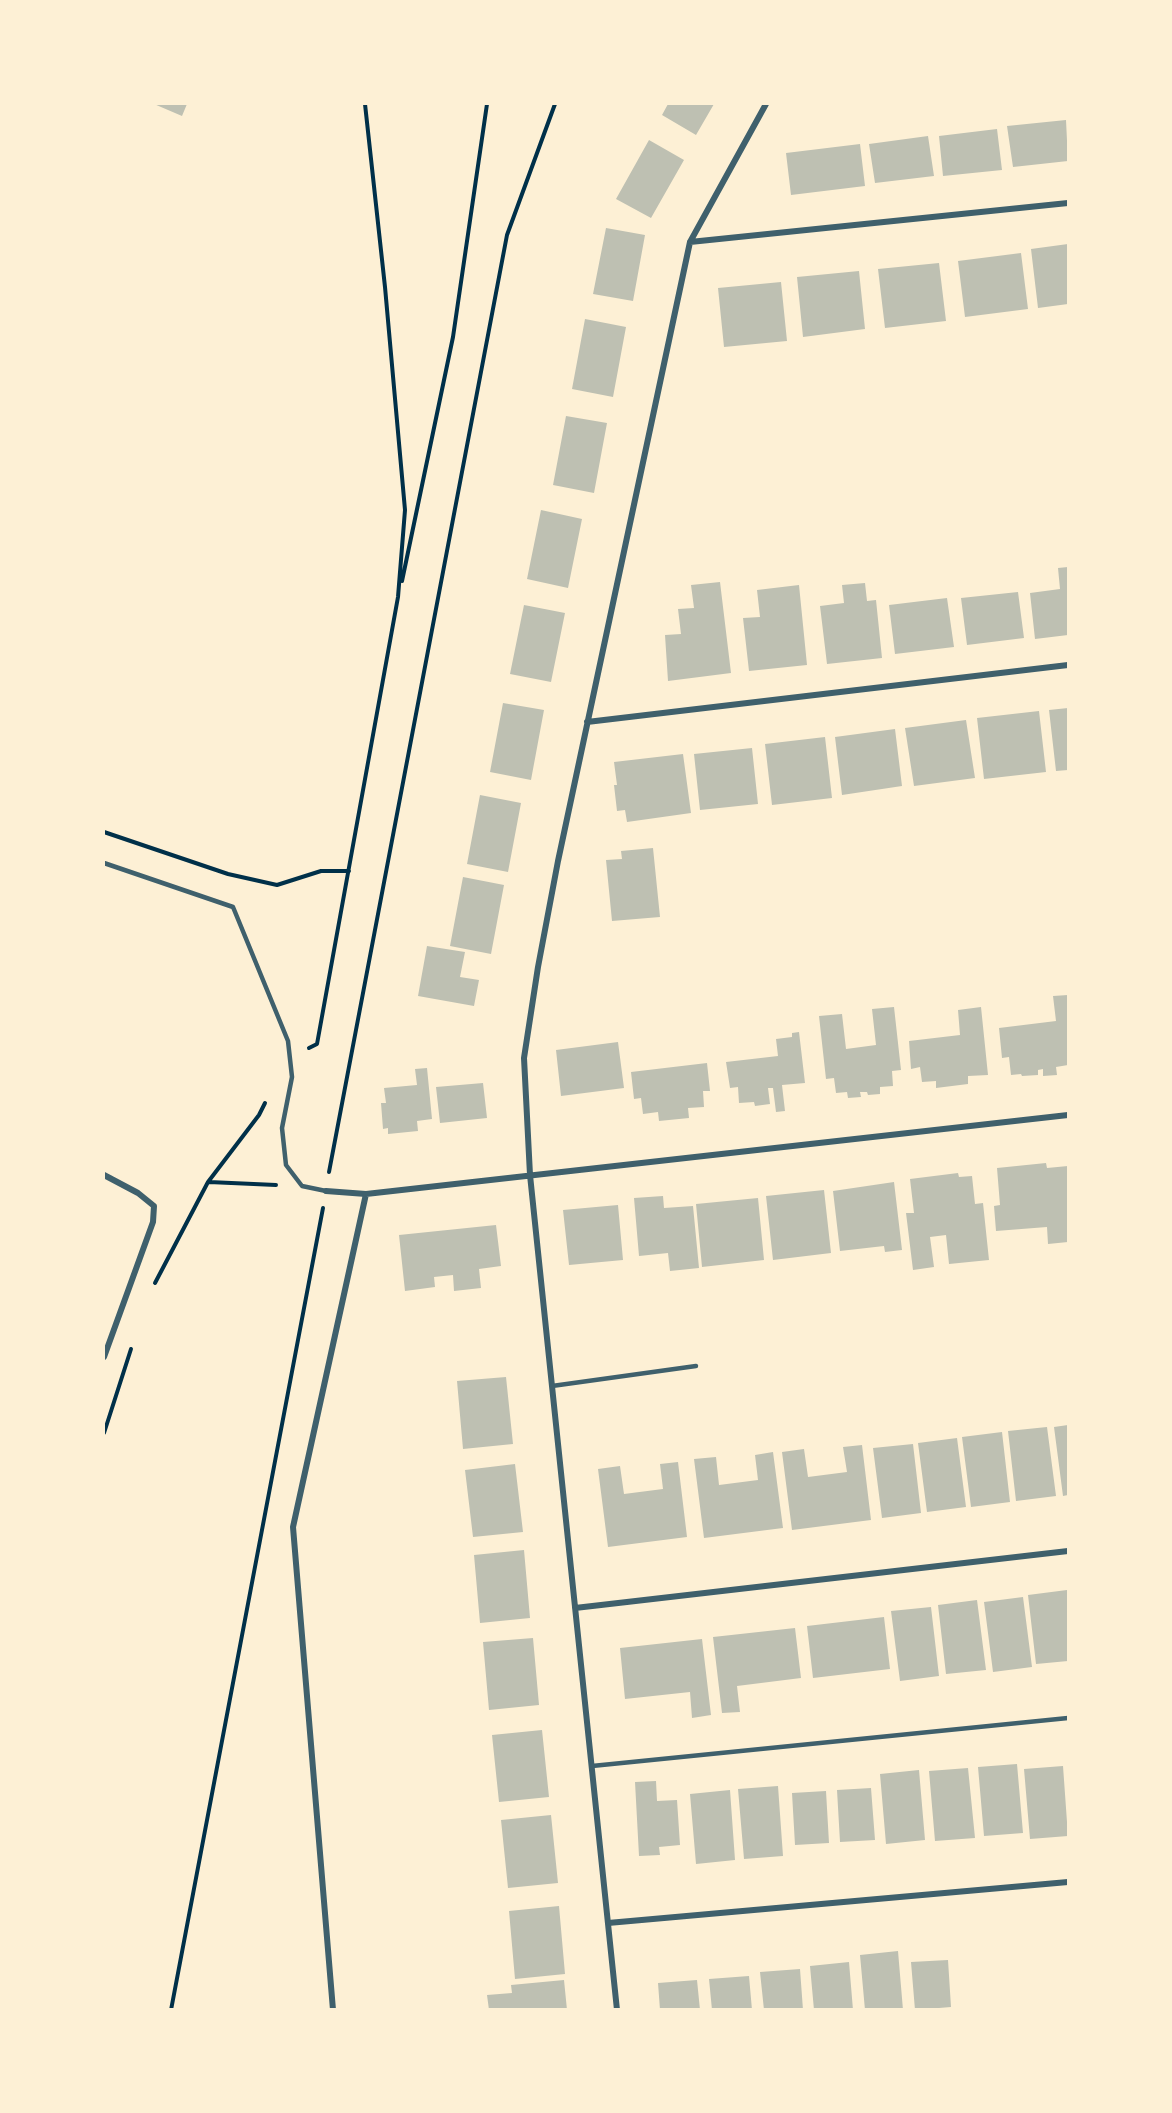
<!DOCTYPE html>
<style>
body{margin:0}
#map{position:relative;width:1172px;height:2113px;overflow:hidden;background:#fdf0d5;font-family:Commissioner,sans-serif}
canvas{display:block}
.frame{position:absolute;inset:0;border:105px solid #fdf0d5;pointer-events:none}
</style>
<div id="map">
<canvas width="1172" height="2113"></canvas>
<div class="frame"></div>
</div>
<script>
const c = document.querySelector('canvas').getContext('2d');
c.lineJoin = 'round';
function fillPath(path, color) {
  c.fillStyle = color;
  c.fill(path, 'evenodd');
}
function shape(rows) {
  const path = new Path2D();
  for (const r of rows) {
    path.moveTo(r[0], r[1]);
    for (let i = 2; i < r.length; i += 2) path.lineTo(r[i], r[i + 1]);
  }
  return path;
}
function trace(path, color, width, dash) {
  c.strokeStyle = color;
  c.lineWidth = width;
  c.lineCap = dash ? 'butt' : 'round';
  c.setLineDash(dash || []);
  c.stroke(path);
}
const building = shape([
 [154,104,187,104,182,116],
 [668,104,714,104,696,135,662,115],
 [1066,120,1068,161,1013,167,1007,126],
 [997,129,1002,170,943,176,939,136],
 [928,136,934,176,875,183,869,144],
 [649,140,684,160,651,218,616,199],
 [860,144,865,186,791,195,786,153],
 [606,228,645,235,633,301,593,294],
 [1068,244,1068,304,1038,308,1031,249],
 [1021,253,1028,309,965,317,958,261],
 [939,263,946,321,885,328,878,269],
 [859,271,865,329,803,337,797,277],
 [781,282,787,341,724,347,718,288],
 [585,319,626,327,613,397,572,389],
 [566,416,607,423,594,493,553,485],
 [541,510,582,519,568,588,527,579],
 [1068,567,1068,635,1035,639,1030,593,1060,589,1058,568],
 [720,582,731,673,668,681,665,635,681,634,678,609,694,608,691,585],
 [865,583,867,601,876,600,882,658,827,664,820,606,844,603,842,585],
 [799,585,807,665,749,671,743,618,760,617,757,590],
 [1018,592,1024,638,967,645,961,598],
 [947,598,954,647,895,654,889,605],
 [524,605,565,613,551,682,510,674],
 [503,703,544,710,531,780,490,772],
 [1068,708,1068,770,1056,771,1049,710],
 [1039,711,1046,772,984,779,977,718],
 [966,720,975,778,914,786,905,728],
 [895,729,902,786,842,795,835,737],
 [825,737,832,798,772,805,765,744],
 [752,748,758,804,700,810,694,754],
 [683,754,691,813,627,822,625,810,617,811,614,785,617,785,614,762],
 [480,795,521,803,508,872,467,864],
 [653,848,660,917,612,921,606,860,622,859,621,851],
 [463,877,504,885,491,954,450,946],
 [427,946,465,952,460,977,479,980,474,1006,418,996],
 [1068,995,1068,1065,1056,1067,1057,1075,1043,1076,1043,1069,1038,1070,1038,1075,1022,1076,1021,1074,1011,1075,1009,1057,1002,1058,999,1028,1056,1021,1053,996],
 [894,1007,901,1070,892,1071,893,1086,880,1087,880,1094,868,1095,867,1092,860,1092,861,1097,848,1098,847,1092,836,1093,834,1078,826,1079,819,1016,842,1014,846,1049,876,1045,872,1009],
 [981,1007,988,1075,968,1076,968,1084,936,1088,936,1081,922,1082,920,1067,911,1069,909,1041,960,1035,958,1010],
 [799,1032,805,1083,782,1085,785,1111,776,1112,773,1088,768,1088,770,1104,755,1106,754,1102,739,1103,738,1087,730,1088,726,1062,778,1056,776,1039,792,1037,792,1033],
 [618,1042,624,1088,561,1096,556,1050],
 [707,1063,710,1091,703,1091,704,1107,688,1108,689,1118,659,1121,658,1112,643,1114,641,1098,634,1099,631,1072],
 [427,1068,432,1119,417,1121,418,1131,388,1134,388,1128,383,1129,381,1103,386,1103,384,1088,417,1085,415,1069],
 [483,1083,487,1118,440,1123,436,1087],
 [1046,1163,1047,1168,1068,1166,1068,1242,1048,1244,1047,1227,996,1231,994,1206,1000,1205,997,1168],
 [958,1173,959,1177,972,1176,975,1204,983,1203,989,1260,949,1264,946,1235,930,1237,934,1267,913,1270,906,1213,914,1213,910,1179],
 [894,1182,902,1250,885,1252,884,1246,840,1251,833,1191],
 [824,1190,831,1253,773,1260,766,1196],
 [663,1196,664,1208,693,1206,699,1268,670,1271,668,1253,639,1256,634,1198],
 [758,1198,764,1260,702,1267,696,1204],
 [618,1205,623,1260,569,1265,563,1210],
 [496,1225,501,1266,479,1269,481,1288,454,1291,453,1275,434,1277,435,1287,405,1291,399,1235],
 [506,1377,513,1444,463,1449,457,1381],
 [1068,1425,1068,1495,1063,1496,1054,1427],
 [1047,1427,1056,1496,1016,1501,1008,1431],
 [1002,1432,1010,1502,971,1507,962,1437],
 [957,1438,966,1507,927,1512,918,1443],
 [913,1444,921,1513,882,1518,873,1448],
 [862,1445,871,1520,792,1530,782,1452,804,1449,808,1477,847,1472,843,1447],
 [773,1452,783,1528,704,1538,694,1459,716,1457,719,1485,758,1480,755,1455],
 [678,1462,687,1537,608,1547,598,1469,620,1466,624,1494,663,1489,660,1464],
 [515,1464,523,1532,473,1537,465,1470],
 [524,1550,530,1618,480,1623,474,1555],
 [1067,1590,1068,1661,1036,1664,1028,1595],
 [1023,1597,1032,1667,993,1672,984,1602],
 [977,1600,986,1670,946,1674,938,1605],
 [931,1607,939,1676,900,1681,891,1611],
 [884,1617,890,1669,813,1678,807,1626],
 [795,1628,801,1678,737,1686,740,1712,722,1713,713,1637],
 [533,1638,539,1705,489,1710,483,1642],
 [702,1639,711,1715,692,1718,690,1692,625,1699,620,1648],
 [542,1730,549,1797,499,1802,492,1735],
 [1017,1764,1023,1833,984,1836,978,1767],
 [1063,1766,1068,1836,1030,1839,1024,1769],
 [968,1768,975,1838,935,1841,929,1771],
 [919,1770,925,1840,886,1844,880,1774],
 [656,1781,657,1801,677,1800,680,1845,659,1847,660,1855,639,1856,635,1782],
 [778,1786,783,1856,744,1859,738,1789],
 [871,1788,875,1840,840,1842,837,1790],
 [730,1790,735,1860,696,1864,690,1794],
 [826,1791,829,1843,795,1845,792,1793],
 [551,1815,558,1883,508,1888,501,1820],
 [559,1906,565,1974,515,1979,509,1911],
 [898,1951,903,2010,865,2010,860,1955],
 [948,1960,951,2007,915,2010,911,1962],
 [849,1962,853,2010,814,2010,810,1966],
 [800,1969,803,2010,764,2010,760,1972],
 [749,1976,752,2010,712,2010,709,1979],
 [564,1980,567,2010,489,2010,487,1995,512,1993,511,1985],
 [697,1980,700,2010,660,2010,658,1983]
]);
const path = shape([
 [402,581,453,337,487,104],
 [104,832,228,874,277,885,321,871,349,871],
 [309,1048,317,1044,398,597,405,510,385,287,365,104],
 [329,1172,507,235,555,104],
 [209,1182,276,1185],
 [155,1283,208,1182,259,1115,265,1103],
 [104,1433,131,1349],
 [171,2010,323,1208]
]);
const service = shape([
 [104,863,233,907,288,1041,292,1077,282,1128,286,1165,302,1186,326,1191],
 [552,1386,696,1366],
 [592,1766,1068,1718]
]);
const minor = shape([
 [690,242,1068,203],
 [587,722,1068,665],
 [104,1175,138,1193,154,1206,153,1222,104,1357],
 [326,1191,366,1194,1068,1115],
 [575,1608,1068,1551],
 [608,1923,1068,1882],
 [333,2010,293,1527,366,1194],
 [617,2010,530,1175,524,1058,538,967,558,861,690,242,766,104]
]);
fillPath(building, '#bec0b2');
trace(path, '#003049', 4);
trace(service, '#3f606c', 4.5);
trace(minor, '#3f606c', 6);
</script>
